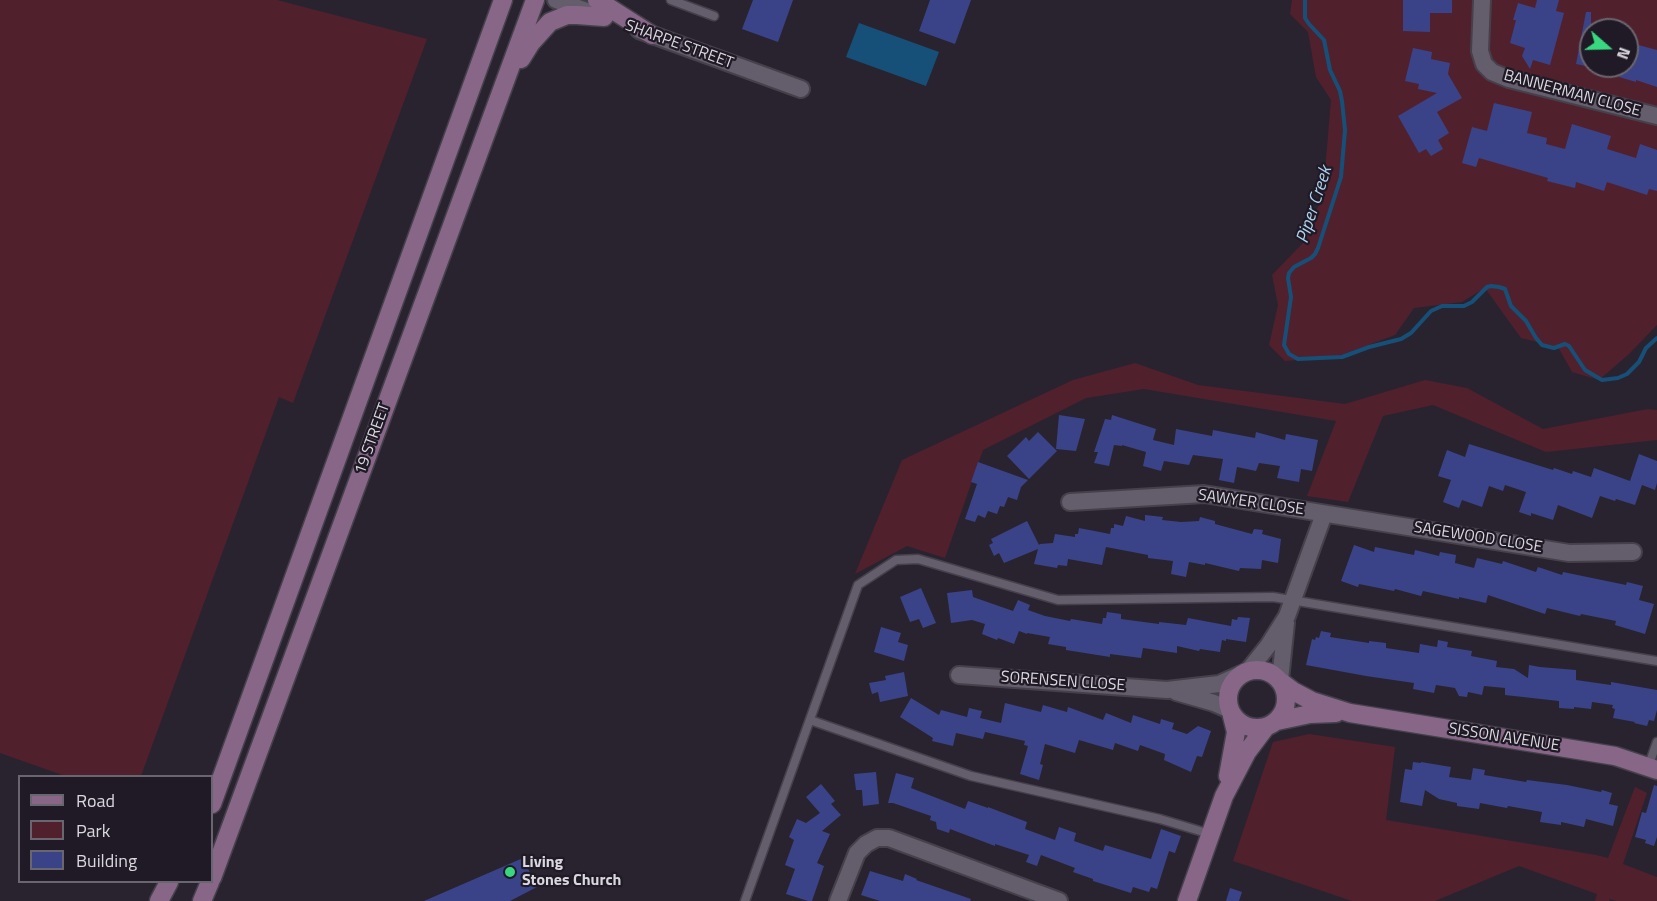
<!DOCTYPE html>
<style>
body{margin:0}
#map{position:relative;width:1657px;height:901px;overflow:hidden;background:#29232f;font-family:"Titillium Web",sans-serif}
canvas{display:block}
.legend{position:absolute;left:18px;top:775px;width:195px;height:108px;box-sizing:border-box;background:#1f1a25;border:2px solid #6a666f;margin:0;padding:8px 10px;list-style:none;font-size:18px;color:#dad7df}
.legend li{display:flex;align-items:center;gap:12px;height:30px}
.legend b{width:30px;border:2px solid #6a666f}
.north{position:absolute;left:1579px;top:18px;width:60px;height:60px;box-sizing:border-box;background:#1f1a25;border:2px solid #6a666f;border-radius:50%;rotate:110deg;font-size:16px;font-weight:700;line-height:24px;text-align:center;color:#dad7df}
.north::after{content:'';display:block;margin:auto;width:21px;height:27px;background:#37d880;clip-path:polygon(50% 0,100% 100%,50% 72%,0 100%)}
</style>
<div id="map">
<canvas width="1657" height="901"></canvas>
<ul class="legend">
<li><b style="height:8px;background:#876687"></b>Road</li>
<li><b style="height:16px;background:#51202d"></b>Park</li>
<li><b style="height:16px;background:#3a4387"></b>Building</li>
</ul>
<div class="north">N</div>
</div>
<script>
const c = document.querySelector('canvas').getContext('2d');
c.lineJoin = 'round';
function fillPath(path, color) {
  c.fillStyle = color;
  c.fill(path, 'evenodd');
}
function shape(rows) {
  const path = new Path2D();
  for (const r of rows) {
    if (r.length === 3) {
      path.moveTo(r[0] + r[2], r[1]);
      path.arc(r[0], r[1], r[2], 0, 2 * Math.PI);
      continue;
    }
    path.moveTo(r[0], r[1]);
    for (let i = 2; i < r.length; i += 2) path.lineTo(r[i], r[i + 1]);
  }
  return path;
}
function trace(path, color, width, dash) {
  c.strokeStyle = color;
  c.lineWidth = width;
  c.lineCap = dash ? 'butt' : 'round';
  c.setLineDash(dash || []);
  c.stroke(path);
}
function drawText(font, color, halo, rows, align = 'center') {
  c.font = font + ' "Titillium Web",sans-serif';
  c.lineWidth = 4.5;
  c.setLineDash([]);
  c.textBaseline = 'middle';
  c.strokeStyle = halo;
  c.fillStyle = color;
  for (const [text, x, y, turn = 0] of rows) {
    c.save();
    c.translate(x, y);
    c.rotate((+turn || 0) * Math.PI / 180);
    c.textAlign = isNaN(turn) ? turn : align;
    if (halo) c.strokeText(text, 0, 0);
    c.fillText(text, 0, 0);
    c.restore();
  }
}
const green = shape([
 [0,0,277,0,427,39,293,403,279,397,141,776,65,776,0,753],
 [1292,0,1657,0,1657,325,1629,354,1599,380,1572,372,1558,347,1521,338,1485,288,1462,302,1414,308,1395,335,1336,357,1285,361,1269,345,1278,305,1272,275,1303,243,1323,195,1331,100,1316,77,1308,32,1290,14],
 [1591,30,1627,30,1627,66,1591,66],
 [1135,363,1198,385,1345,404,1425,380,1467,388,1543,429,1648,409,1657,410,1657,440,1546,452,1433,405,1383,416,1348,502,1307,496,1336,421,1144,389,1086,398,983,450,945,558,907,546,855,574,902,460,1073,380],
 [1309,734,1395,747,1386,820,1596,855,1608,858,1635,787,1647,793,1623,864,1657,877,1657,901,1617,901,1610,899,1609,901,1595,901,1597,894,1519,866,1435,901,1352,901,1233,861,1273,742]
]);
const water = shape([
 [859,23,939,52,926,86,846,57]
]);
const stream = shape([
 [1305,0,1305,18,1309,24,1324,40,1330,70,1340,91,1342,101,1345,130,1341,177,1318,248,1315,254,1311,258,1294,267,1289,273,1288,278,1291,297,1284,345,1289,354,1298,359,1342,357,1369,347,1401,339,1411,333,1431,311,1442,306,1464,306,1472,302,1487,287,1491,286,1499,287,1505,289,1511,306,1526,321,1536,338,1542,345,1554,348,1565,344,1569,346,1585,370,1602,380,1618,378,1627,374,1639,362,1646,348,1657,338]
]);
const building = shape([
 [753,0,793,0,778,42,742,29],
 [930,0,971,0,955,44,919,31],
 [1403,0,1452,0,1452,13,1430,13,1430,32,1403,31],
 [1537,0,1559,0,1556,11,1564,13,1550,65,1533,60,1530,69,1522,56,1525,48,1510,43,1516,20,1513,20,1518,3,1535,8],
 [1586,12,1591,12,1591,67,1576,64],
 [1627,42,1657,50,1657,87,1636,80,1636,82,1619,77,1622,66,1627,66],
 [1413,48,1432,52,1431,59,1450,63,1448,74,1462,98,1437,112,1449,133,1438,140,1443,149,1431,156,1426,149,1419,153,1398,116,1437,93,1418,89,1419,84,1405,81],
 [1494,103,1532,112,1527,133,1547,138,1546,144,1565,149,1572,124,1611,136,1607,149,1636,158,1640,144,1657,150,1657,191,1649,189,1647,195,1607,182,1604,191,1576,182,1575,188,1547,181,1548,178,1479,158,1476,167,1462,163,1472,127,1487,131],
 [1059,415,1085,419,1076,451,1056,449],
 [1112,415,1156,429,1153,440,1174,445,1176,429,1212,436,1213,430,1255,438,1256,432,1285,440,1286,434,1318,440,1312,471,1301,469,1299,482,1277,478,1280,466,1259,463,1256,471,1237,467,1234,483,1219,480,1223,459,1193,455,1189,465,1164,461,1161,471,1143,466,1146,452,1122,445,1122,446,1114,445,1109,466,1094,463,1098,452,1094,452,1105,419,1111,420],
 [1038,432,1057,451,1029,479,1007,456,1026,437,1029,441],
 [1469,444,1553,470,1554,468,1572,474,1573,471,1591,477,1594,468,1630,481,1639,454,1657,461,1657,483,1655,490,1642,485,1635,505,1616,499,1615,501,1600,496,1592,518,1558,505,1553,520,1531,513,1531,516,1519,512,1526,492,1505,485,1503,491,1489,486,1482,507,1462,500,1459,508,1443,502,1451,480,1438,476,1447,450,1465,457],
 [978,462,1028,480,1021,487,1017,500,1008,497,1004,507,1000,506,997,514,988,511,985,518,978,515,975,522,965,519,977,484,971,482],
 [1145,515,1163,517,1162,520,1181,522,1199,521,1200,517,1215,521,1215,524,1252,534,1254,529,1263,530,1262,534,1281,539,1278,563,1262,560,1261,569,1240,568,1239,571,1205,563,1205,565,1189,562,1186,577,1171,574,1173,561,1148,558,1148,555,1106,547,1102,565,1068,559,1067,566,1058,565,1057,568,1034,564,1038,549,1004,563,999,553,994,556,989,545,993,543,991,539,1027,521,1039,545,1040,544,1053,543,1055,534,1075,537,1075,534,1078,534,1079,528,1110,534,1111,528,1114,528,1114,524,1123,526,1126,516,1145,521],
 [1354,545,1374,552,1375,547,1414,555,1415,550,1439,556,1440,552,1456,555,1455,563,1474,568,1477,558,1502,564,1503,561,1536,572,1538,567,1562,575,1563,572,1626,585,1627,582,1643,586,1639,600,1654,604,1645,634,1615,625,1616,621,1581,614,1580,616,1547,608,1545,614,1488,595,1486,603,1459,597,1459,599,1423,591,1421,596,1395,589,1394,591,1359,584,1358,587,1341,581],
 [921,588,936,623,923,628,919,619,910,622,900,597],
 [972,590,973,597,1013,611,1018,600,1030,605,1028,610,1045,616,1070,621,1071,619,1102,624,1103,618,1106,618,1107,612,1121,614,1121,619,1159,624,1159,622,1186,625,1188,618,1231,626,1232,619,1237,620,1238,617,1250,618,1246,642,1226,639,1226,641,1222,640,1220,652,1200,649,1199,651,1177,646,1177,653,1143,648,1141,658,1110,654,1110,657,1066,650,1066,647,1048,644,1050,637,1027,633,1027,634,1019,631,1014,644,998,638,997,640,982,634,985,624,972,620,951,623,947,593],
 [881,627,901,633,898,642,908,645,904,661,874,652],
 [1321,631,1331,633,1330,637,1369,643,1369,641,1386,643,1386,648,1419,653,1420,644,1437,647,1438,640,1448,642,1447,647,1472,651,1471,656,1497,661,1496,667,1514,669,1528,678,1529,665,1540,667,1576,670,1576,680,1611,685,1611,682,1657,690,1657,710,1654,721,1649,720,1647,726,1634,723,1635,722,1613,718,1615,709,1612,708,1613,705,1592,702,1591,709,1574,707,1574,709,1559,708,1559,701,1505,695,1505,688,1484,686,1482,695,1468,692,1467,697,1459,696,1455,688,1436,685,1434,693,1413,689,1414,683,1366,676,1306,665,1312,639,1315,640,1316,637,1319,638],
 [904,672,908,696,880,702,878,692,872,694,869,683,886,680,885,676],
 [911,698,939,715,941,710,967,717,969,708,982,711,980,718,1001,723,1005,703,1041,712,1043,705,1067,712,1068,707,1103,720,1106,713,1131,723,1133,715,1160,724,1161,719,1174,723,1172,729,1187,734,1198,726,1211,731,1202,757,1197,756,1191,772,1164,760,1165,754,1140,745,1138,751,1115,743,1113,750,1079,740,1075,753,1045,744,1040,764,1043,765,1039,780,1020,774,1028,746,1024,745,1025,741,985,732,983,739,956,733,953,746,932,741,933,738,900,717],
 [1413,762,1421,763,1421,762,1451,767,1449,777,1471,780,1473,768,1485,770,1484,775,1526,782,1527,780,1567,785,1601,792,1602,790,1612,793,1609,804,1618,806,1613,826,1586,819,1584,827,1561,822,1561,825,1540,822,1542,812,1508,806,1507,808,1480,803,1479,809,1457,806,1457,803,1439,799,1425,790,1422,806,1400,802,1405,769,1412,770],
 [876,772,879,804,863,806,862,790,856,790,854,774],
 [896,773,914,778,911,788,965,809,968,801,988,808,988,807,1027,822,1025,829,1055,840,1059,827,1076,833,1074,841,1103,851,1105,845,1151,859,1161,829,1181,836,1175,853,1169,851,1157,889,1151,887,1149,892,1133,887,1131,893,1093,881,1093,879,1073,872,1075,868,1041,855,1037,866,1026,862,1029,855,995,844,995,846,950,829,949,833,937,829,936,822,930,820,931,816,893,803,888,803],
 [821,784,835,801,831,804,841,815,822,831,830,834,817,863,824,866,812,901,808,901,786,894,795,869,785,865,794,840,789,837,797,819,806,823,820,813,806,797],
 [1654,785,1657,786,1657,837,1654,846,1645,843,1646,840,1635,837,1642,812,1646,813],
 [523,858,537,887,510,901,424,901],
 [870,871,903,881,905,874,917,879,916,880,971,899,970,901,880,901,861,895],
 [1230,888,1242,892,1239,901,1226,901]
]);
const lane = shape([
 [671,0,714,16],
 [810,720,971,776,1160,819,1210,834],
 [1648,767,1657,742],
 [745,901,858,585,896,560,918,559,1058,600,1273,597,1657,661]
]);
const street = shape([
 [556,0,592,13],
 [1482,0,1480,51,1484,64,1492,72,1509,79,1657,116],
 [639,30,801,89],
 [1070,502,1204,494,1569,553,1633,552],
 [1248,671,1268,646,1287,616,1324,514],
 [959,675,1167,690,1219,684,1239,675],
 [1280,680,1286,623],
 [1176,692,1214,703,1230,710],
 [838,901,857,853,866,844,877,838,889,838,1059,901]
]);
const secondary = shape([
 [597,0,652,35],
 [521,59,531,43,550,22,567,15,577,15,604,17],
 [1257,699,29],
 [1281,682,1293,691,1312,701,1350,713,1615,756,1657,770],
 [1277,721,1310,714,1336,713],
 [1228,776,1236,732,1232,716],
 [212,804,503,0],
 [212,878,535,0],
 [159,901,169,882],
 [202,901,210,882],
 [1187,901,1224,796,1247,752,1265,728]
]);
const markers = [
 [510,872,6,"#37d880"]
];
const streetNames = [
 ["SHARPE STREET",679,45,20],
 ["BANNERMAN CLOSE",1572,94,15],
 ["19 STREET",373,439,-70],
 ["SAWYER CLOSE",1251,503,8],
 ["SAGEWOOD CLOSE",1478,538,9],
 ["SORENSEN CLOSE",1063,682,4],
 ["SISSON AVENUE",1504,738,9]
];
const poiNames = [
 ["Living",522,863],
 ["Stones Church",522,881]
];
const waterNames = [
 ["Piper Creek",1315,205,-72]
];
fillPath(green, '#51202d');
fillPath(water, '#165079');
trace(stream, '#165079', 4);
fillPath(building, '#3a4387');
trace(lane, '#45414b', 11);
trace(street, '#45414b', 20);
trace(secondary, '#45414b', 21);
trace(lane, '#645d6c', 8);
trace(street, '#645d6c', 16);
trace(secondary, '#876687', 18);
for (const [x, y, r, color] of markers) {
  const dot = new Path2D();
  dot.arc(x, y, r, 0, 2 * Math.PI);
  c.fillStyle = color;
  c.fill(dot);
  trace(dot, '#1f1a25', 2);
}
drawText('16px', '#dad7df', '#1f1a25', streetNames);
drawText('bold 16px', '#dad7df', '#1f1a25', poiNames, 'left');
drawText('italic 18px', '#aed2f0', '#1f1a25', waterNames);
</script>
